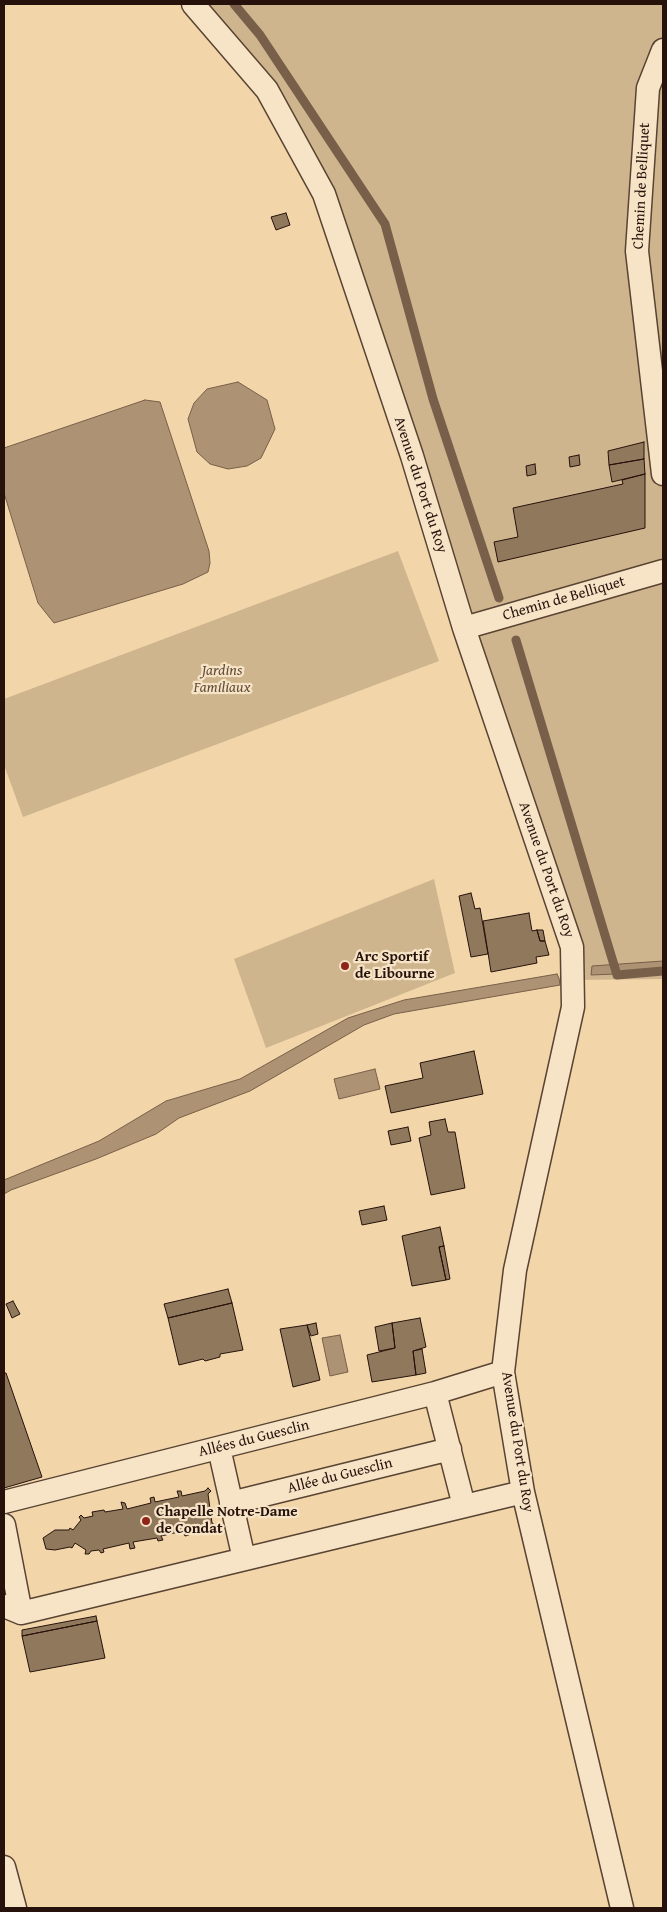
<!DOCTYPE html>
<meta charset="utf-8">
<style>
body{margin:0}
#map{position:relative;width:667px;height:1912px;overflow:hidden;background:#f2d6a9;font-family:"Gentium Book Plus",serif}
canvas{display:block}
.frame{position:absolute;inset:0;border:5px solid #26120b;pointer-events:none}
</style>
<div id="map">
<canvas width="667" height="1912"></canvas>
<div class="frame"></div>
</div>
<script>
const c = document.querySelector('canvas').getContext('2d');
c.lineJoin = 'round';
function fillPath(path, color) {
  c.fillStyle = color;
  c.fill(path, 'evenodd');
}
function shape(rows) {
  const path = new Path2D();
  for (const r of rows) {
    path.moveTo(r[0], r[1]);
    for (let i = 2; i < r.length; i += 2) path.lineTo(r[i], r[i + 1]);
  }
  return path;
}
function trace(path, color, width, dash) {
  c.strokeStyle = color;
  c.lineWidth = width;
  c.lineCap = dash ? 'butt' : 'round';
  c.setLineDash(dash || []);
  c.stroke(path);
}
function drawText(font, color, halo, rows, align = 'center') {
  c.font = font + ' "Gentium Book Plus",serif';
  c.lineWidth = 4.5;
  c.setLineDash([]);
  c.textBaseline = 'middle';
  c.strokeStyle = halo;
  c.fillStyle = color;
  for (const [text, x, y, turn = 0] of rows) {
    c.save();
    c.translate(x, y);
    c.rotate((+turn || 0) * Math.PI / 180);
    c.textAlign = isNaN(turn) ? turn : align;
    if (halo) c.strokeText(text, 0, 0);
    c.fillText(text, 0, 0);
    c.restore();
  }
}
const green = shape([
 [198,4,663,4,663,979,574,980,366,323,272,88],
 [398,551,439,661,23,817,4,765,4,699],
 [434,879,455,973,266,1048,234,959]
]);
const water = shape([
 [238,382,267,400,275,429,261,458,247,466,228,469,210,464,197,452,188,419,194,403,207,389,238,382],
 [145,400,160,402,209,551,210,563,208,572,183,584,54,623,38,603,4,493,4,448,145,400],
 [663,961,663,972,591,975,592,966,663,961],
 [557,974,559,978,560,985,394,1014,364,1025,250,1091,179,1118,156,1134,96,1159,11,1190,4,1194,4,1180,99,1141,166,1101,240,1079,348,1018,404,1000,557,974],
 [375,1069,380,1089,339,1099,334,1079,375,1069],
 [340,1335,348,1372,330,1376,322,1338,340,1335]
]);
const stream = shape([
 [234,4,260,35,385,224,433,399,499,598],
 [516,640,617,975,663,971]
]);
const building = shape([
 [286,213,290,225,276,230,271,217,286,213],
 [644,442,644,459,609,465,608,451,644,442],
 [579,455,580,465,570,467,569,457,579,455],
 [644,459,645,474,612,482,609,465,644,459],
 [535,464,536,474,527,476,526,466,535,464],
 [645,474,645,528,498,562,494,542,518,537,513,508,623,484,622,480,645,474],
 [471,893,475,909,480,908,488,954,471,957,459,896,471,893],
 [529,913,532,931,537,930,540,941,545,941,549,955,536,957,537,963,491,972,483,921,529,913],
 [537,930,543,930,545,941,540,941,537,930],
 [474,1051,483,1094,391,1113,385,1086,423,1078,420,1063,474,1051],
 [445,1119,448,1132,455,1132,465,1188,431,1195,419,1138,431,1135,429,1122,445,1119],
 [408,1127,411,1141,391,1145,388,1131,408,1127],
 [384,1206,387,1220,362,1225,359,1211,384,1206],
 [440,1227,444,1246,439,1247,446,1280,412,1286,402,1236,440,1227],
 [444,1246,450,1279,446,1280,439,1247,444,1246],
 [228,1289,232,1303,168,1318,164,1304,228,1289],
 [13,1301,20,1314,12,1318,6,1304,13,1301],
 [232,1303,243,1350,220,1354,220,1357,205,1361,203,1359,179,1365,168,1318,232,1303],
 [420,1318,426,1347,413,1351,416,1375,372,1382,367,1355,395,1348,392,1323,420,1318],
 [316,1323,318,1334,311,1336,307,1325,316,1323],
 [392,1323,395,1348,379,1351,375,1327,392,1323],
 [307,1325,320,1380,293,1387,280,1329,307,1325],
 [422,1349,426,1373,416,1375,413,1351,422,1349],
 [4,1373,6,1373,42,1477,4,1488,4,1373],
 [208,1488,211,1491,208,1494,212,1523,217,1526,214,1530,209,1526,188,1530,189,1535,185,1536,183,1531,161,1536,163,1540,158,1541,157,1538,133,1542,135,1548,130,1549,129,1543,103,1549,104,1552,101,1553,99,1550,91,1551,89,1554,85,1554,86,1550,75,1543,72,1548,70,1547,55,1550,46,1549,43,1538,55,1530,69,1530,70,1528,73,1530,81,1520,79,1517,81,1515,84,1518,93,1516,92,1512,104,1510,105,1512,123,1509,121,1502,125,1503,127,1509,151,1503,150,1498,154,1497,155,1502,179,1497,177,1491,181,1491,182,1496,205,1491,208,1488],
 [96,1616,97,1621,22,1636,22,1630,96,1616],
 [97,1621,105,1658,30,1672,22,1636,97,1621]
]);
const minor = shape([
 [193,4,267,90,324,194,412,456,464,628,572,947,573,1007,515,1270,503,1372,523,1492,622,1908],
 [663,50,648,88,637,251,663,474],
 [464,628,663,571],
 [435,1393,464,1506],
 [219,1448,244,1559],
 [4,1502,435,1393,503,1372],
 [231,1503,450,1449],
 [4,1525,21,1613],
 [4,1606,21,1613,523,1492],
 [4,1867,15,1908]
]);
const markers = [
 [345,966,5,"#8f2418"],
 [146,1521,5,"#8f2418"]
];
const streetNames = [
 ["Chemin de Belliquet",642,186,-87],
 ["Avenue du Port du Roy",420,485,72],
 ["Chemin de Belliquet",564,599,-16],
 ["Avenue du Port du Roy",546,870,71],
 ["Allées du Guesclin",254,1439,-14],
 ["Avenue du Port du Roy",517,1442,81],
 ["Allée du Guesclin",340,1476,-14]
];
const parkNames = [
 ["Jardins",222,671],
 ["Familiaux",222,688]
];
const poiNames = [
 ["Arc Sportif",355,957],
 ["de Libourne",355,974],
 ["Chapelle Notre-Dame",156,1512],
 ["de Condat",156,1529]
];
fillPath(green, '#cfb58e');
fillPath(water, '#ad9373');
trace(water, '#775f49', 1);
trace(stream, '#775f49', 9);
fillPath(building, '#90785d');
trace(building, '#26120b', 1);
trace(minor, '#594332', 25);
trace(minor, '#f7e4c7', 22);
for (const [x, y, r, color] of markers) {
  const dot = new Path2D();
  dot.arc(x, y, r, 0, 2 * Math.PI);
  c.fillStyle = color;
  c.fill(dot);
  trace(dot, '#f7e4c7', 2);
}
drawText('15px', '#26120b', '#f7e4c7', streetNames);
drawText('italic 15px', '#614b39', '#f7e4c7', parkNames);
drawText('bold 15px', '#26120b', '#f7e4c7', poiNames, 'left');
</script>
